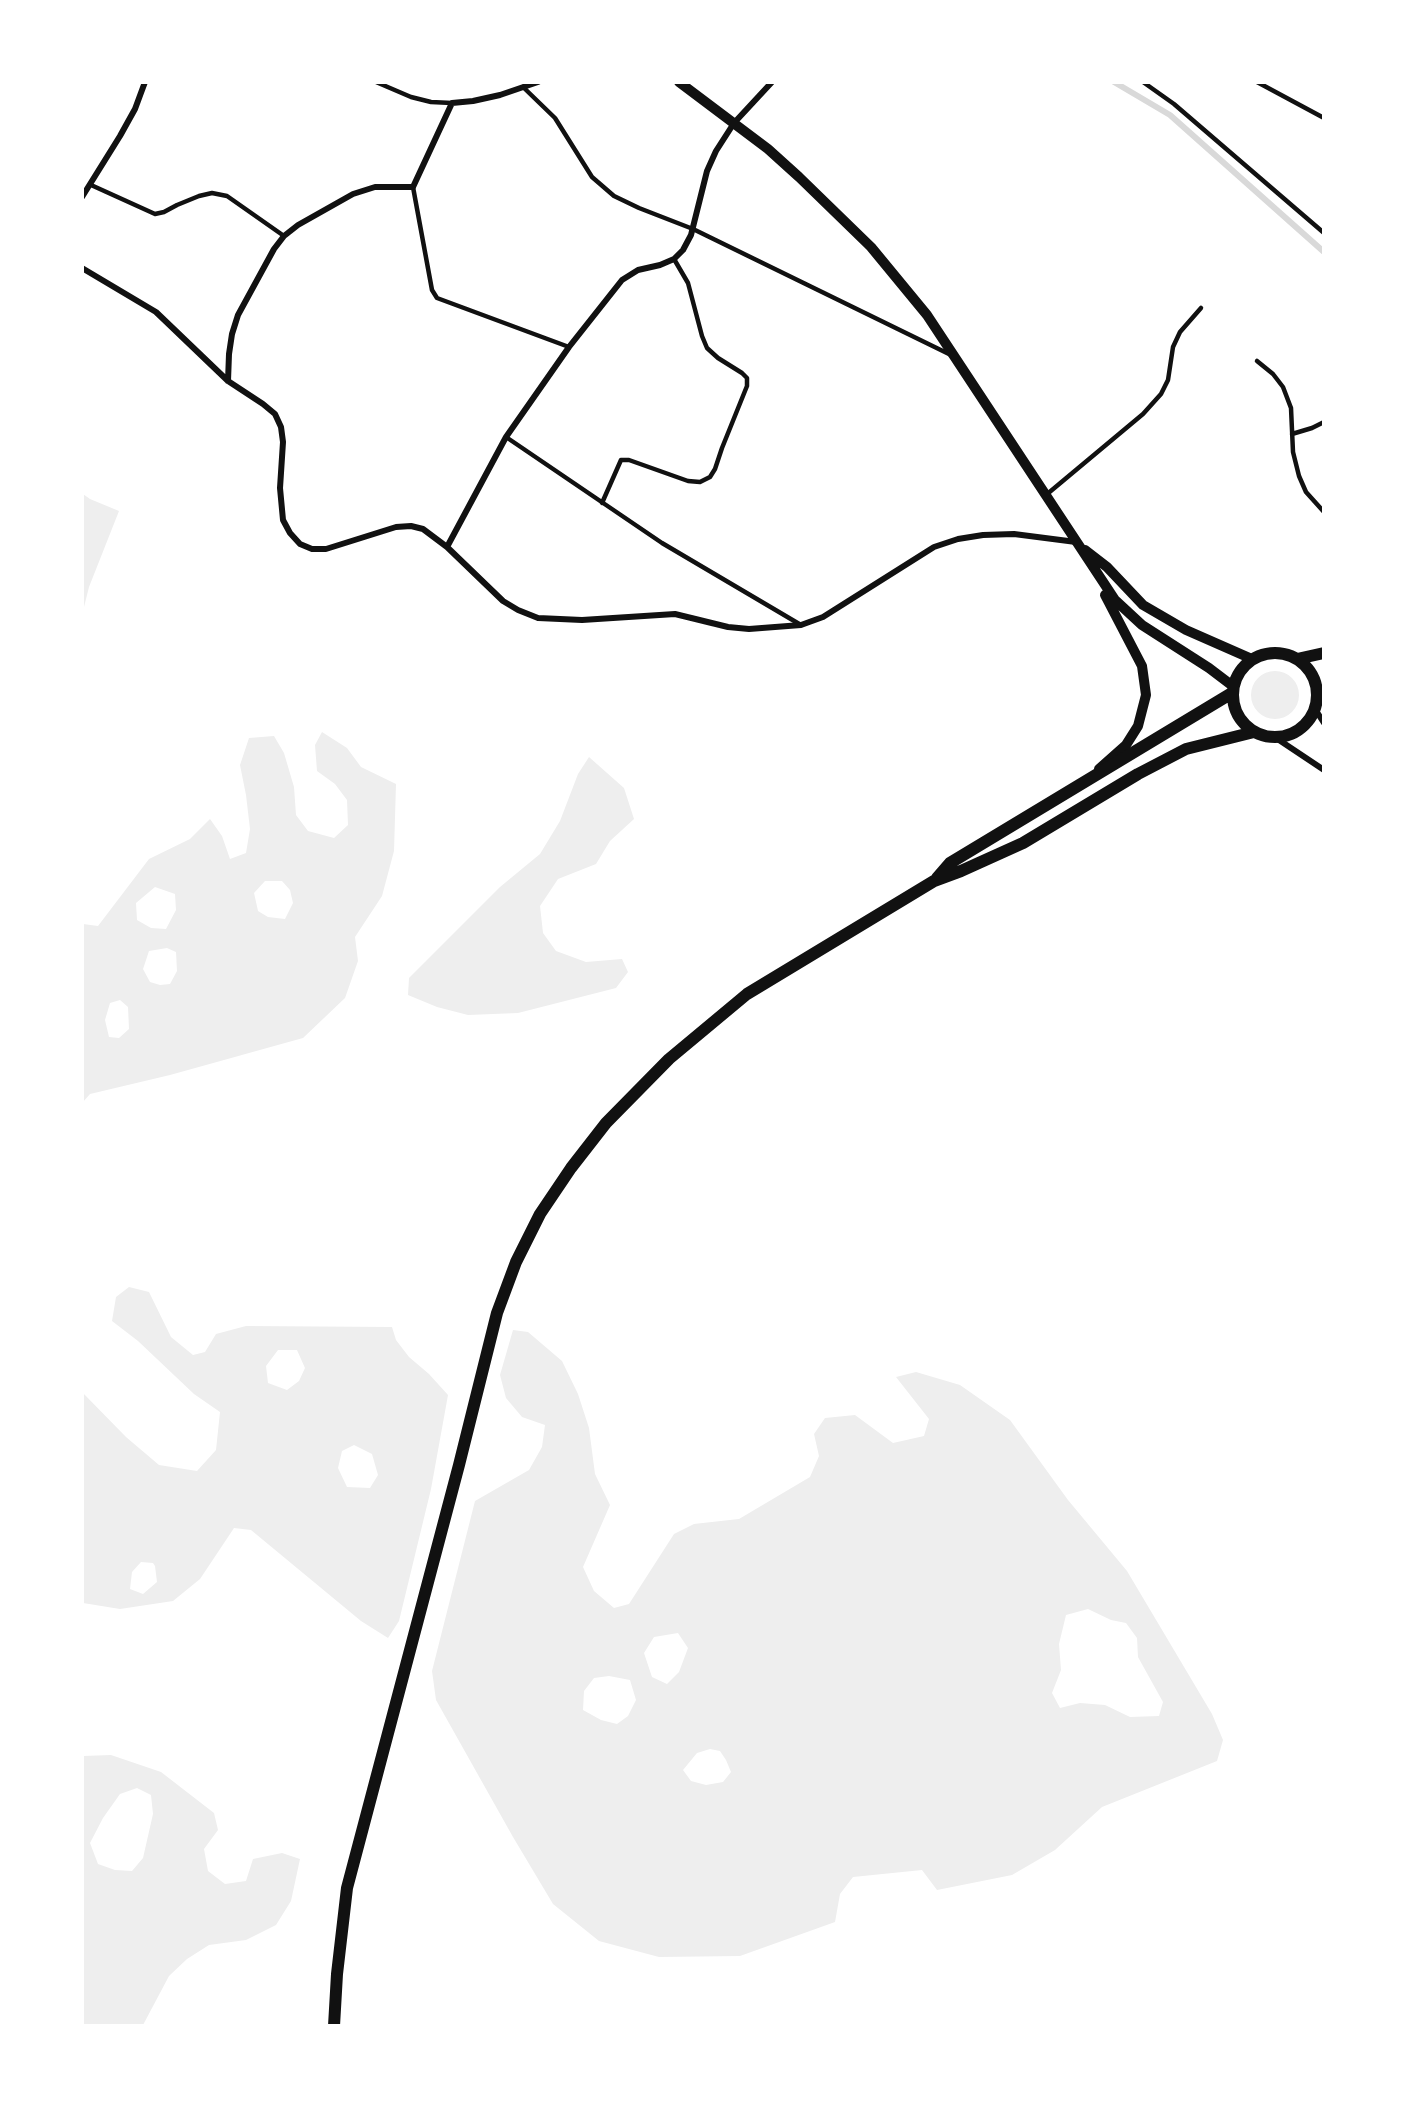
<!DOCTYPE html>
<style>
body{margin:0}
#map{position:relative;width:1406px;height:2108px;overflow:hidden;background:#fff;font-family:Rubik,sans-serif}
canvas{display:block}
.frame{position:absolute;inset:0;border:84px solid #fff;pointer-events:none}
</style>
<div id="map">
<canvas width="1406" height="2108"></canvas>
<div class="frame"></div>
</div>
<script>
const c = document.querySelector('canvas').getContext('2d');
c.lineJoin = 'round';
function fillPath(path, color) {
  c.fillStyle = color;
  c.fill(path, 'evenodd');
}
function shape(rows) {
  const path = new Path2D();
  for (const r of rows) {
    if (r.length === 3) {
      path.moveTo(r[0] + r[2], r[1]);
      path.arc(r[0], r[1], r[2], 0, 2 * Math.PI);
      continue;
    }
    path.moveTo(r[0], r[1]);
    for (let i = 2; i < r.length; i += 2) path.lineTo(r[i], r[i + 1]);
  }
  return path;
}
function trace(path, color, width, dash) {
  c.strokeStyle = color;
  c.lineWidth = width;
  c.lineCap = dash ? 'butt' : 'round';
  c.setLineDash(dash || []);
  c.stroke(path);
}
const green = shape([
 [83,494,90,499,119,511,89,587,83,611],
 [1275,695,24],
 [322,732,347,748,361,767,396,784,394,851,382,896,355,937,358,961,345,998,303,1038,170,1075,90,1094,83,1102,83,924,98,926,149,859,190,839,210,819,222,836,230,859,246,853,250,829,246,795,240,765,249,738,274,736,284,753,294,787,296,815,308,831,334,838,348,825,347,800,335,784,317,771,315,745],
 [282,881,290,890,293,903,285,919,268,917,258,911,254,893,265,881],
 [155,887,175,894,176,910,166,929,151,928,137,920,136,903],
 [167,948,176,952,177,971,170,984,160,985,150,982,143,969,149,951],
 [120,1000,128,1007,129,1029,119,1038,109,1037,105,1020,110,1003],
 [589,757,624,788,634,819,610,841,596,864,558,879,540,906,543,933,556,951,586,962,622,959,628,972,616,988,518,1013,468,1015,437,1007,408,995,409,978,500,887,540,854,560,821,578,774],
 [129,1287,149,1292,171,1337,193,1355,205,1352,216,1334,246,1326,392,1327,396,1340,409,1357,429,1374,448,1395,431,1489,399,1621,388,1638,361,1621,251,1530,234,1528,200,1579,173,1601,120,1609,83,1603,83,1393,126,1437,159,1465,197,1471,216,1450,220,1412,194,1394,138,1341,112,1321,116,1297],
 [278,1350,297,1350,305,1368,299,1381,287,1390,268,1383,266,1366],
 [354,1445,372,1454,378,1475,370,1488,347,1487,338,1468,342,1451],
 [141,1562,153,1563,155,1566,157,1582,143,1594,130,1589,132,1572],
 [513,1330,528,1332,562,1361,578,1394,589,1428,595,1474,610,1505,583,1567,594,1591,614,1608,629,1604,674,1534,694,1524,739,1519,810,1477,819,1456,814,1434,825,1418,855,1415,893,1443,924,1436,929,1419,896,1377,916,1372,960,1385,1010,1420,1068,1500,1127,1571,1212,1714,1223,1740,1217,1761,1102,1807,1055,1850,1012,1875,937,1890,922,1870,853,1877,840,1894,835,1922,740,1956,659,1957,599,1941,553,1904,513,1837,436,1700,432,1671,475,1501,529,1470,542,1447,545,1425,522,1417,506,1398,500,1375],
 [1088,1609,1111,1620,1126,1623,1137,1638,1138,1657,1163,1702,1159,1716,1130,1717,1105,1705,1080,1703,1060,1708,1052,1693,1061,1670,1059,1644,1066,1615],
 [678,1633,688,1648,679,1672,667,1684,652,1677,644,1653,654,1637],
 [609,1676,630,1680,636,1700,628,1716,617,1724,601,1720,583,1710,584,1691,594,1678],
 [710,1749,720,1751,726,1760,731,1772,723,1782,706,1785,691,1781,683,1770,697,1753],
 [111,1755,161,1772,214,1813,218,1830,204,1849,208,1871,225,1884,246,1881,253,1859,282,1853,300,1859,291,1901,276,1925,246,1940,209,1945,187,1959,169,1976,143,2025,83,2025,83,1756],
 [137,1788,151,1795,153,1814,143,1858,132,1871,115,1870,98,1864,90,1843,103,1818,120,1794]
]);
const stream = shape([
 [1114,82,1170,115,1324,252]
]);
const service = shape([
 [376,82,411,97,431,102,452,103],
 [1143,82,1174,104,1324,233],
 [1257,82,1324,118],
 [523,87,555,118,592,177,614,196,639,208,693,229,951,355],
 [91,185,155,214,164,212,177,205,199,196,212,193,227,196,284,236],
 [413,187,432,290,437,298,569,347],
 [1257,361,1273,374,1283,387,1291,408,1293,452,1299,476,1306,492,1324,512],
 [1292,434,1312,428,1324,422],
 [506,437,662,543,801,625],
 [1046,495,1143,414,1161,394,1168,380,1173,347,1180,332,1201,308],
 [602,503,621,460,629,460,688,481,700,482,710,477,715,469,722,448,747,386,747,378,742,373,718,358,707,348,702,336,688,283,674,259]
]);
const minor = shape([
 [82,197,120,136,135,109,145,82],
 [82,268,156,312,228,381,263,404,275,414,281,427,283,442,280,488,283,520,290,533,300,544,312,549,326,549,396,527,411,526,423,529,447,547,503,601,518,610,538,618,582,620,675,614,728,627,749,629,801,625,823,617,934,547,958,539,983,535,1014,534,1076,542],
 [228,381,229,354,232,334,238,315,274,249,284,236,298,225,353,194,375,187,413,187,452,103,473,101,500,95,538,82],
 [447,547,506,437,569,347,622,280,638,270,660,265,674,259,683,250,691,235,707,171,716,151,734,123,772,82],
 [1315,709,1324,723],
 [1276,738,1324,770]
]);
const tertiary = shape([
 [679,82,768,149,799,177,871,247,927,315,1115,600,1142,625,1209,668,1234,687],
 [1085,550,1107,567,1143,605,1186,630,1252,659],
 [1099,769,1126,745,1138,726,1146,695,1142,666,1105,595]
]);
const secondary = shape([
 [1275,695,42],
 [1297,659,1324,653],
 [937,878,950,863,1232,693],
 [334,2026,337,1974,347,1888,459,1465,497,1313,516,1262,540,1214,571,1168,606,1123,669,1059,747,994,934,881,961,871,1023,843,1138,774,1186,749,1254,732]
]);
fillPath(green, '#eee');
trace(stream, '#d9d9d9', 6);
trace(service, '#111', 4.5);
trace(minor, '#111', 6);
trace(tertiary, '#111', 10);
trace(secondary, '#111', 12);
</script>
